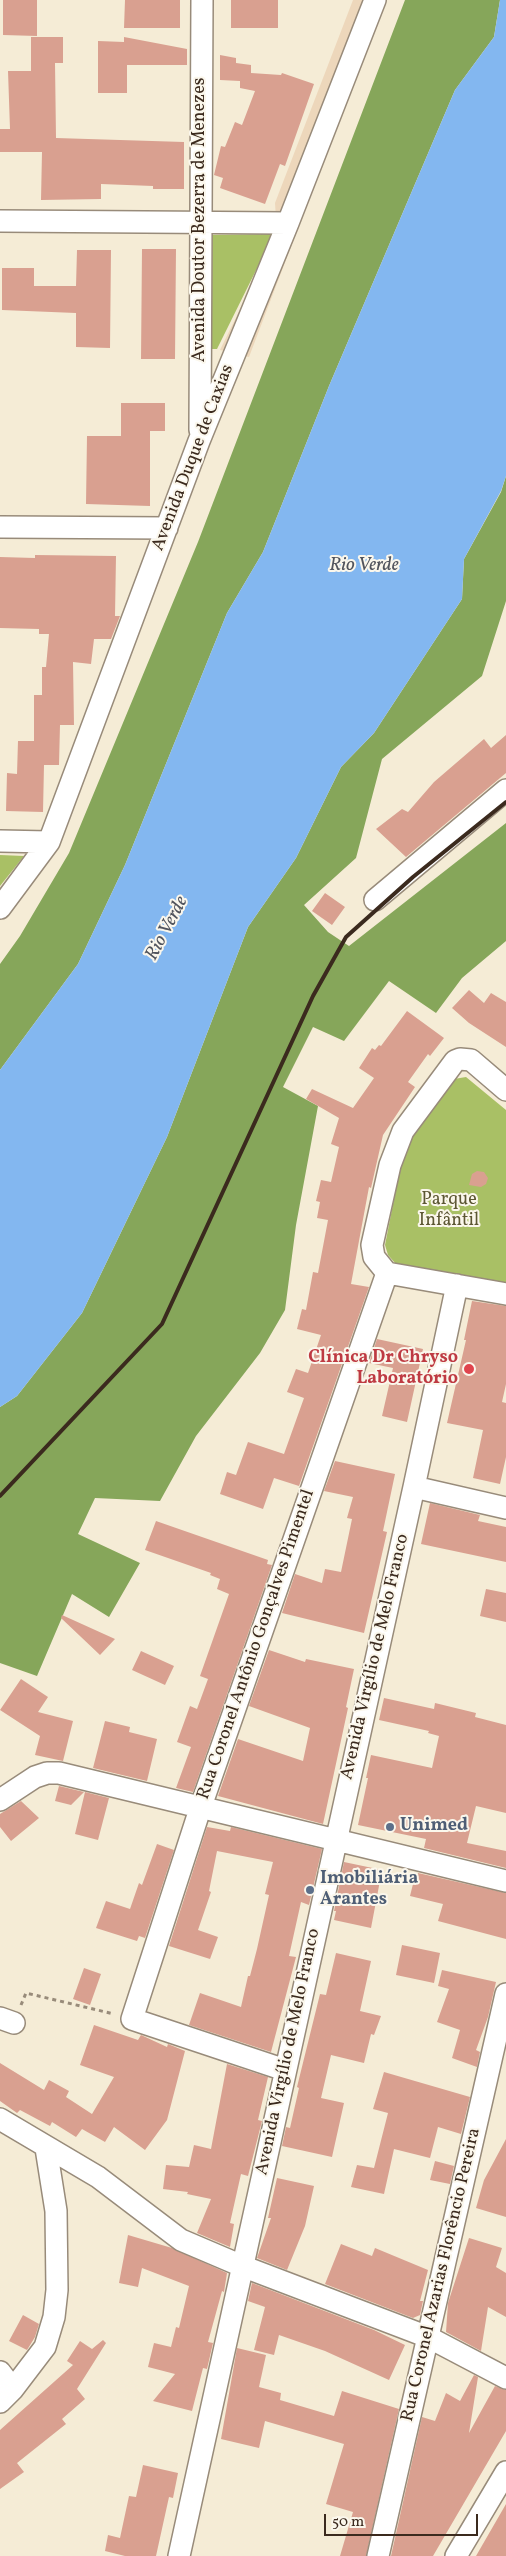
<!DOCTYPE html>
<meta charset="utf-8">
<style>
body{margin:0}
#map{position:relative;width:506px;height:2556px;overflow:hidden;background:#f5ecd6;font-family:Vollkorn,serif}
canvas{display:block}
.scale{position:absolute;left:324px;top:2514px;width:154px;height:22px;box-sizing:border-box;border:2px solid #3b2a1e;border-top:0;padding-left:6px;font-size:15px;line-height:18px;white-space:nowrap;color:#3b2a1e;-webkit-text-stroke:4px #fbf7ec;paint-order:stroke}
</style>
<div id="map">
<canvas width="506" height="2556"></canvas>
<div class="scale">50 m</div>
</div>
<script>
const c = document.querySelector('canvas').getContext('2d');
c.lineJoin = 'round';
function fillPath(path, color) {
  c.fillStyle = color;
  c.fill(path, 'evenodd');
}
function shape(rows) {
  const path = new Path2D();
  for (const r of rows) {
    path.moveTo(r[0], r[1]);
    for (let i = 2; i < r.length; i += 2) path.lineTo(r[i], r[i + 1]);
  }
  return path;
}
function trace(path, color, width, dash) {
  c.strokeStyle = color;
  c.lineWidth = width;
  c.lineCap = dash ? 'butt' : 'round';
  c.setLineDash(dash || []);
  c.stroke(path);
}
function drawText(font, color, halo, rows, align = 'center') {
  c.font = font + ' Vollkorn,serif';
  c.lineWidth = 4;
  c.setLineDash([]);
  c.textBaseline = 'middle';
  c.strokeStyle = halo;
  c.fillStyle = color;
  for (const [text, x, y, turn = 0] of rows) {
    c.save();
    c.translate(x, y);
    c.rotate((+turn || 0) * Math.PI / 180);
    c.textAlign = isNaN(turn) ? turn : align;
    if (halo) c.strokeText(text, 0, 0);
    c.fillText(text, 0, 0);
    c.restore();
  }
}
const built = shape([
 [353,0,385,0,249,357,220,350,277,234,275,203]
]);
const green = shape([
 [274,234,217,349,209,349,209,235],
 [0,855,24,856,0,886],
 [466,1077,506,1110,506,1285,396,1264,388,1255,385,1245,405,1143,454,1079]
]);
const forest = shape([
 [405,0,500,0,494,37,455,90,329,386,263,552,227,613,125,865,78,964,0,1070,0,964,20,936,69,853,198,542],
 [506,476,506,601,482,676,382,759,356,858,304,905,328,932,349,946,506,823,506,941,462,978,436,1013,389,981,344,1041,313,1027,283,1087,318,1106,296,1225,285,1310,260,1353,196,1436,160,1501,95,1498,78,1534,140,1563,109,1617,72,1594,37,1676,0,1663,0,1407,17,1396,82,1313,167,1137,248,927,296,858,341,767,374,733,462,599,464,559,501,492]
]);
const water = shape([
 [500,0,506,0,506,476,501,491,464,559,462,599,374,733,341,767,296,858,248,927,167,1137,82,1313,17,1396,0,1407,0,1070,78,964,125,865,227,613,263,552,329,386,455,90,494,37]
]);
const building = shape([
 [3,0,37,0,37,36,3,35],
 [125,0,180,0,180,28,124,28],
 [231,0,278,0,278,28,231,28],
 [31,37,63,37,63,63,55,63,56,138,184,142,184,189,153,189,153,186,101,184,101,199,41,200,42,152,0,152,0,129,10,129,8,71,31,71],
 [124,37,187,49,187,65,127,65,127,93,98,93,98,41,124,42],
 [220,55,236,58,236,63,251,65,251,73,281,75,282,73,314,84,285,166,280,164,265,204,220,188,223,178,214,175,221,146,225,147,235,122,242,125,255,91,240,88,240,81,220,80],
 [142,249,176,249,175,359,141,359],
 [77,250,111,250,110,348,76,347,76,313,2,310,2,268,34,268,34,286,76,286],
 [121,403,165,403,165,431,150,431,150,506,86,504,87,436,121,436],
 [35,555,116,556,115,616,120,616,111,639,94,639,91,664,73,662,74,725,60,725,59,765,44,765,43,812,6,811,7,773,17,774,18,741,34,741,34,695,42,695,42,667,46,667,49,634,39,634,39,629,0,628,0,557,35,558],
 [506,735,506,773,406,857,376,829,402,809,408,812,434,782,484,739,491,748],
 [325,893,345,907,332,925,312,911],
 [469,990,484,1003,491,993,506,1002,506,1047,469,1023,452,1008],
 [407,1011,444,1038,430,1056,428,1054,408,1082,415,1087,383,1135,371,1188,369,1187,351,1284,369,1287,299,1486,274,1478,263,1509,220,1494,227,1472,236,1475,248,1442,284,1454,304,1398,287,1392,296,1369,308,1373,321,1335,297,1329,302,1309,306,1310,313,1272,318,1273,328,1220,317,1218,320,1202,316,1201,321,1180,331,1182,339,1147,331,1144,339,1118,306,1099,312,1089,353,1108,374,1078,359,1068,372,1048,375,1050,379,1045,381,1046],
 [477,1171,484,1172,488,1178,486,1184,481,1187,469,1185,472,1174],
 [472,1301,506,1306,506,1384,502,1402,506,1403,506,1457,500,1484,473,1478,483,1430,447,1423,466,1340,464,1340],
 [377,1339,423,1349,407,1422,382,1416,393,1368,369,1363],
 [335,1461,395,1474,383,1531,387,1532,364,1633,282,1613,295,1574,322,1583,325,1569,341,1572,352,1519,347,1518,353,1497,324,1491],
 [430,1503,480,1515,478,1521,506,1527,506,1562,421,1544],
 [156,1521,268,1560,267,1564,272,1565,193,1792,176,1788,191,1747,177,1742,190,1706,197,1709,208,1679,200,1676,229,1594,217,1589,220,1579,210,1575,211,1573,145,1550],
 [486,1589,506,1593,506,1622,480,1616],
 [62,1615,115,1639,100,1655,61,1618],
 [269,1650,305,1662,306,1659,354,1669,346,1707,348,1708,323,1824,218,1796,238,1739,303,1761,310,1728,249,1706],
 [141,1651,174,1666,165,1685,132,1670],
 [21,1679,48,1697,38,1712,73,1721,63,1761,35,1755,40,1736,0,1710],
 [384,1698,434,1709,435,1703,476,1713,475,1717,506,1725,506,1813,476,1806,467,1843,506,1851,506,1868,424,1848,426,1839,358,1825,368,1778,366,1778,371,1755,432,1768,439,1736,428,1733,429,1731,379,1720],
 [105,1721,130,1727,129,1732,157,1739,147,1781,93,1768],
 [59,1786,84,1792,71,1805,55,1801],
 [85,1792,109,1798,98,1840,75,1834],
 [21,1801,39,1818,11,1841,0,1827,0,1814],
 [207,1827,230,1831,231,1827,322,1849,309,1905,301,1902,289,1956,296,1957,271,2052,189,2025,200,1993,241,2007,248,1976,250,1976,257,1949,269,1895,265,1894,273,1862,217,1851,209,1891,211,1892,198,1930,218,1937,210,1959,169,1946],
 [157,1844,174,1850,145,1938,139,1936,137,1941,96,1928,106,1901,130,1909,139,1883,142,1885],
 [344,1862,382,1870,371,1928,334,1920,336,1911,334,1911],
 [418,1873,506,1893,506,1939,438,1921,443,1904,410,1896,415,1876,417,1876],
 [402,1945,440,1953,434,1983,396,1975],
 [336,1953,371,1961,360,2011,381,2016,374,2035,371,2034,364,2063,331,2055,321,2098,344,2103,332,2157,282,2146,286,2127,290,2128,299,2088,297,2087,320,1994,326,1995],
 [84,1968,101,1974,90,2005,73,1999],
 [442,1970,496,1982,488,2017,476,2050,480,2052,477,2067,452,2058,460,2030,437,2022,449,1989,438,1986],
 [94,2025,138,2040,141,2035,167,2047,168,2044,185,2051,167,2120,145,2150,114,2127,105,2142,82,2129,76,2137,52,2122,50,2126,20,2110,17,2113,0,2101,0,2063,44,2090,49,2080,69,2091,66,2097,92,2114,114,2077,80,2065],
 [227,2064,268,2077,258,2120,262,2121,248,2176,241,2174,230,2223,234,2224,230,2247,197,2233,211,2199,187,2194,188,2192,163,2189,166,2165,189,2167,194,2145,211,2149],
 [384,2072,470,2097,461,2134,438,2127,430,2158,394,2149,384,2194,351,2187,357,2165,374,2168,388,2113,373,2109],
 [506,2139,506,2217,476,2208,484,2180],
 [435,2161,454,2166,450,2184,430,2180],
 [277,2178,314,2186,305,2226,287,2270,257,2258,271,2218,268,2218],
 [128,2235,172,2248,227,2273,224,2292,222,2291,208,2342,213,2343,207,2369,203,2368,192,2411,153,2401,175,2374,148,2367,154,2343,171,2347,176,2327,179,2328,189,2286,142,2268,138,2287,119,2283],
 [469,2238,502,2248,496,2267,506,2273,506,2317,488,2307,481,2351,446,2332,448,2303],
 [341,2244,372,2256,375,2248,428,2270,420,2301,423,2301,420,2315,413,2318,325,2284],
 [252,2283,374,2330,405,2345,389,2380,325,2351,279,2335,274,2355,254,2350,265,2307,248,2301],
 [23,2315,39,2324,35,2337,27,2350,9,2341],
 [103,2340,106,2343,77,2389,85,2399,62,2419,66,2424,17,2463,24,2472,0,2489,0,2430,73,2365,67,2361,80,2341,92,2349],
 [237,2348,266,2355,259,2387,281,2393,280,2400,334,2416,342,2391,399,2409,366,2556,340,2556,353,2512,326,2504,344,2444,265,2421,259,2448,221,2439],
 [474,2375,478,2377,469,2433,495,2386,506,2390,506,2431,433,2556,391,2556,422,2417,435,2421,446,2393,460,2401],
 [143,2465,178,2473,173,2498,169,2497,156,2556,125,2556,105,2551,108,2535,120,2538,129,2496,136,2497],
 [506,2504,506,2556,476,2556]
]);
const path = shape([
 [21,2005,26,1993,114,2014]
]);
const minor = shape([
 [0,221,288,223],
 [200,430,202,0],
 [0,527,167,528],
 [0,841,49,842],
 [375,900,506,790],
 [0,908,49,842,199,441,288,223,375,0],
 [387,1273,374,1257,372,1245,390,1165,403,1131,455,1061,460,1059,471,1060,506,1090],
 [387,1273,506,1294],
 [414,1487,506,1508],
 [0,1800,35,1777,47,1773,59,1773,506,1881],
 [0,2018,14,2023],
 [285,2070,132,2019,201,1806,387,1273],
 [0,2119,98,2177,181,2240,242,2266,428,2337,506,2378],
 [0,2372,13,2389],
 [0,2402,13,2389,45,2347,54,2317,57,2290,56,2211,46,2148],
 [179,2556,414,1487,457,1285],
 [378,2556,506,1994],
 [456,2556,506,2472]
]);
const rail = shape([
 [0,1496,162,1324,313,996,346,937,413,877,506,802]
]);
const markers = [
 [469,1369,6,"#e0444e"],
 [390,1827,5,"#5c6f8a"],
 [310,1890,5,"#5c6f8a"]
];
const streetNames = [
 ["Avenida Doutor Bezerra de Menezes",201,220,-90],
 ["Avenida Duque de Caxias",194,458,-69],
 ["Rua Coronel Antônio Gonçalves Pimentel",257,1645,-71],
 ["Avenida Virgílio de Melo Franco",376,1657,-77],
 ["Avenida Virgílio de Melo Franco",289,2052,-78],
 ["Rua Coronel Azarias Florêncio Pereira",442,2275,-77]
];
const parkNames = [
 ["Parque",449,1201],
 ["Infântil",449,1222]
];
const healthNames = [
 ["Clínica Dr Chryso",458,1359],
 ["Laboratório",458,1380]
];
const serviceNames = [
 ["Unimed",400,1827],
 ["Imobiliária",320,1880],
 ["Arantes",320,1901]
];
const waterNames = [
 ["Rio Verde",364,567],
 ["Rio Verde",168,929,-62]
];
fillPath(built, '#edd7bb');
fillPath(green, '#a9c065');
fillPath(forest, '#86a65a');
fillPath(water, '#83b7f0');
fillPath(building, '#d9a090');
trace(minor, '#988b7a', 24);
trace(path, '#988b7a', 3, [4, 4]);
trace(minor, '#fff', 21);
trace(rail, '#3b2a1e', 4);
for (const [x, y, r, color] of markers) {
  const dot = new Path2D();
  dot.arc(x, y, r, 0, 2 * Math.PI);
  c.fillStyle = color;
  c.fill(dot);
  trace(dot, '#fbf7ec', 2);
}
drawText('18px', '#3b2a1e', '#fbf7ec', streetNames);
drawText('18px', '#5c5733', '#fbf7ec', parkNames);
drawText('bold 18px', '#be3a42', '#fbf7ec', healthNames, 'right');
drawText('bold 18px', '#4e5e75', '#fbf7ec', serviceNames, 'left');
drawText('italic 19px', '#51545d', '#fbf7ec', waterNames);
</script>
